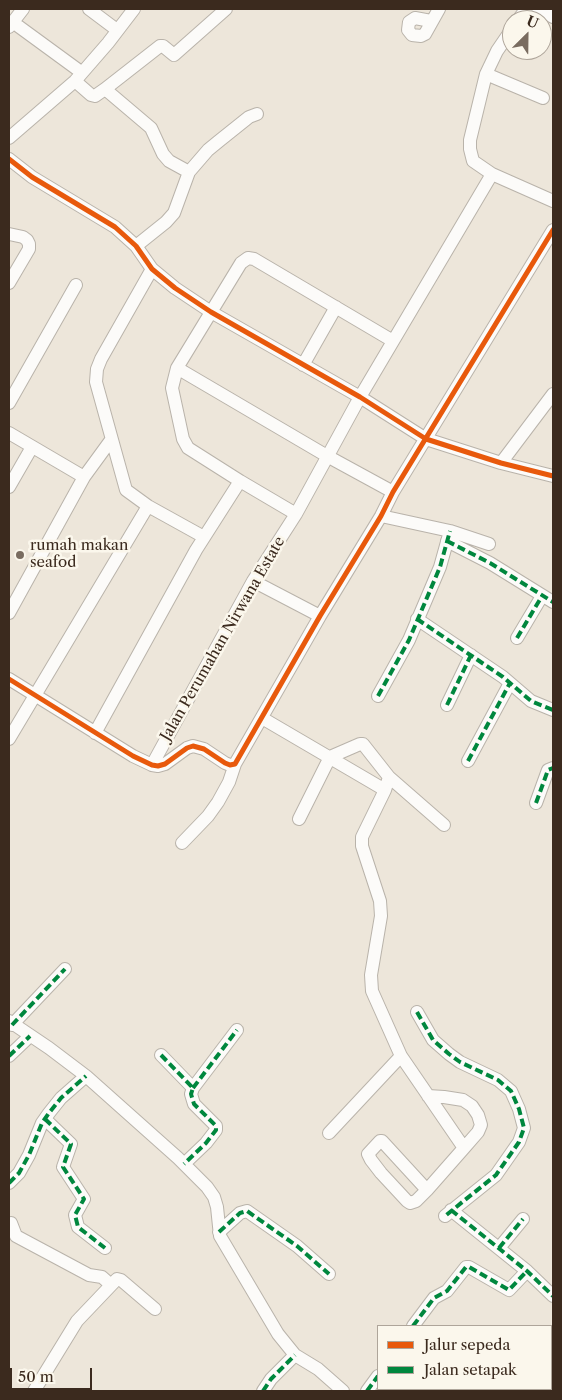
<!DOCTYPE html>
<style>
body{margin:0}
#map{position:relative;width:562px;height:1400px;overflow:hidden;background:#ede6da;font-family:"Libre Caslon Text",serif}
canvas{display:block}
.frame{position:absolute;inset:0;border:10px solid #3b2a1e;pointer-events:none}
.legend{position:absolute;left:377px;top:1325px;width:175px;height:65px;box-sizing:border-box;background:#fbf7ec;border:1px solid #aea59a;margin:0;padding:6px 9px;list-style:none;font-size:15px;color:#3b2a1e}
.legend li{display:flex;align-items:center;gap:10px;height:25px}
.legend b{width:25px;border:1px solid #aea59a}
.north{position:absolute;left:502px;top:10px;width:50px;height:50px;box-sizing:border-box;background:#fbf7ec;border:1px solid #aea59a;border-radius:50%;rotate:23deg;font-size:14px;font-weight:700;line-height:20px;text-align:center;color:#3b2a1e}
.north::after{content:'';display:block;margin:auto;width:18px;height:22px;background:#796c60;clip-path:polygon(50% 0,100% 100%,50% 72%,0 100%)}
.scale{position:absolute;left:10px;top:1368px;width:82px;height:22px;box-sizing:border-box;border:2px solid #3b2a1e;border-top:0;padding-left:6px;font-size:15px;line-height:18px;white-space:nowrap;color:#3b2a1e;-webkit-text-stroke:4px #fbf7ec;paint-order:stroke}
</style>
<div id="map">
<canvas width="562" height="1400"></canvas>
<div class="frame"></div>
<ul class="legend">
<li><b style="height:6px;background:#e8590c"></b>Jalur sepeda</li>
<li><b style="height:6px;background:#00873e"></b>Jalan setapak</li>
</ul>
<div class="north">U</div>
<div class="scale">50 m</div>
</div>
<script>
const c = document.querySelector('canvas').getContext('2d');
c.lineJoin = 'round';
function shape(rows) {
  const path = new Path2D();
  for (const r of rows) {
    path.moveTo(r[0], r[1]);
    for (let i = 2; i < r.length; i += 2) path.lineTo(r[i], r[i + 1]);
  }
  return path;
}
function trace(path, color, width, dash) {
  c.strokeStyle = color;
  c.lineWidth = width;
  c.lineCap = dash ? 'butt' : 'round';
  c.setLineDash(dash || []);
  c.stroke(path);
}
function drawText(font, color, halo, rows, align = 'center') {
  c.font = font + ' "Libre Caslon Text",serif';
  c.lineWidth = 5;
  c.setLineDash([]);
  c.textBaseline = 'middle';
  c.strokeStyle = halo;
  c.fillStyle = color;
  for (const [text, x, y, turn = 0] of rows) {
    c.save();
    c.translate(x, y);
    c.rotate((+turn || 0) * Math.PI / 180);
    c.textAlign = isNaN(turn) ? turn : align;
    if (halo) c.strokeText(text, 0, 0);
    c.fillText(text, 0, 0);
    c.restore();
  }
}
const minor = shape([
 [89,9,117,30],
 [538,9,553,17],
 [518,20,526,9],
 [431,21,415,18,409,22,408,30,412,35,421,36,425,34,439,9],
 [14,23,81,72],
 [9,27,23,9],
 [512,29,497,51,486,74,470,140,470,149,473,161,492,174,553,201],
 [486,74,543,98],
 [75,81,91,95,95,96,105,89,151,128,163,154,169,161,189,172,174,213,166,222,136,246],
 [105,89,160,46,163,46,174,55,226,9],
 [9,138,75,81,108,43,134,9],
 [9,159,32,177,115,227,136,246,152,269,175,288,211,312,360,397,426,439,501,463,553,476],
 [189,172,208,150,219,141,249,117,257,114],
 [9,234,23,237,27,240,29,244,29,249,9,283],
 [152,269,101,359,97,369,96,382,126,490,148,506,204,537],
 [303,365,336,307],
 [177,368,327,456,393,492],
 [9,403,76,285],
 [9,433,84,477],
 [501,463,553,394],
 [9,487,32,447],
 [296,514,240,481,188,448,183,439,172,388,177,368,241,263,248,258,254,259,393,341],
 [381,516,450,531,489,544],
 [447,541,490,563,553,602],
 [253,581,320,616],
 [9,613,84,477,111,440],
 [417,619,503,677,531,701,553,710],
 [517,638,542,596],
 [9,679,133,756,152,765,158,766,165,764,187,748,193,746,204,749,225,763,230,765,235,764,320,616,381,516,393,492,553,230],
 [378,696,409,640,440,567,450,531],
 [447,705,471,655],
 [262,718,385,790],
 [95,733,196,550,240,481],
 [9,739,148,506],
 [468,761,510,683],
 [152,765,253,581,296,514,360,397,492,174],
 [389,777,385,790,362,837,362,846,380,901,381,916,371,975,372,991,401,1056,464,1148],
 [536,803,548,770,553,768],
 [299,819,330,757,360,744,363,744,389,777,444,825],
 [182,843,208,816,218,802,229,782,235,764],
 [417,1012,433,1040,449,1054,460,1062,498,1080,511,1091,519,1109,524,1128,519,1142,496,1175,445,1216],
 [9,1021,49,1048,86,1076,178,1158,207,1187,214,1197,217,1207,220,1236,278,1334,295,1355,318,1369,343,1391],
 [12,1025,65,969],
 [161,1055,193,1088,191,1094,194,1104,216,1126,216,1130,206,1143,184,1164],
 [9,1056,30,1036],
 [193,1088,237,1030],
 [45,1119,71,1144,63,1167,84,1199,75,1215,78,1227,105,1248],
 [329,1133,401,1056],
 [9,1183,19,1173,29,1155,42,1123,49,1113,61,1098,86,1076],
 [427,1190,382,1141,380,1141,368,1154,371,1160,381,1173,407,1201,410,1203,416,1201,427,1190,464,1148,478,1132,481,1125,478,1115,472,1106,463,1100,444,1097,428,1096],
 [451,1210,527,1271,553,1296],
 [11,1223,16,1236,89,1275,102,1277,111,1285],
 [219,1232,240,1213,247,1211,297,1246,329,1274],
 [499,1248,523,1219],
 [413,1326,434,1298,447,1291,466,1267,469,1267,509,1290,527,1271],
 [34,1391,77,1321,117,1279,121,1280,155,1309],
 [263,1391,271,1379,295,1355],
 [367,1391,378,1376]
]);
const quiet = shape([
 [447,541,490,563,553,602],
 [417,619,503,677,531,701,553,710],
 [517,638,542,596],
 [378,696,409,640,440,567,450,531],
 [447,705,471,655],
 [468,761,510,683],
 [536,803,548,770,553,768],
 [417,1012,433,1040,449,1054,460,1062,498,1080,511,1091,519,1109,524,1128,519,1142,496,1175,445,1216],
 [12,1025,65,969],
 [161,1055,193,1088,191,1094,194,1104,216,1126,216,1130,206,1143,184,1164],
 [9,1056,30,1036],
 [193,1088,237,1030],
 [45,1119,71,1144,63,1167,84,1199,75,1215,78,1227,105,1248],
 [9,1183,19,1173,29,1155,42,1123,49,1113,61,1098,86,1076],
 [451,1210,527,1271,553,1296],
 [219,1232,240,1213,247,1211,297,1246,329,1274],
 [499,1248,523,1219],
 [413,1326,434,1298,447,1291,466,1267,469,1267,509,1290,527,1271],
 [263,1391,271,1379,295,1355],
 [367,1391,378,1376]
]);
const cycleway = shape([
 [9,159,32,177,115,227,136,246,152,269,175,288,211,312,360,397,426,439,501,463,553,476],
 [9,679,133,756,152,765,158,766,165,764,187,748,193,746,204,749,225,763,230,765,235,764,320,616,381,516,393,492,553,230]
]);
const markers = [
 [20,555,5,"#796c60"]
];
const poiNames = [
 ["rumah makan",30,546],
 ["seafod",30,563]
];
const streetNames = [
 ["Jalan Perumahan Nirwana Estate",223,639,-60]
];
trace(minor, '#b9b3aa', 14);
trace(minor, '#fcfbf9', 12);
trace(quiet, '#00873e', 4, [8, 4]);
trace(cycleway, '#e8590c', 5);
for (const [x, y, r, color] of markers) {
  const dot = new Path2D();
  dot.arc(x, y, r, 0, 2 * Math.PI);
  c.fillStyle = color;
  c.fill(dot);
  trace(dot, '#fbf7ec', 2);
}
drawText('15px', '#3b2a1e', '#fbf7ec', poiNames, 'left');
drawText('15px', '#3b2a1e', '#fbf7ec', streetNames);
</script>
